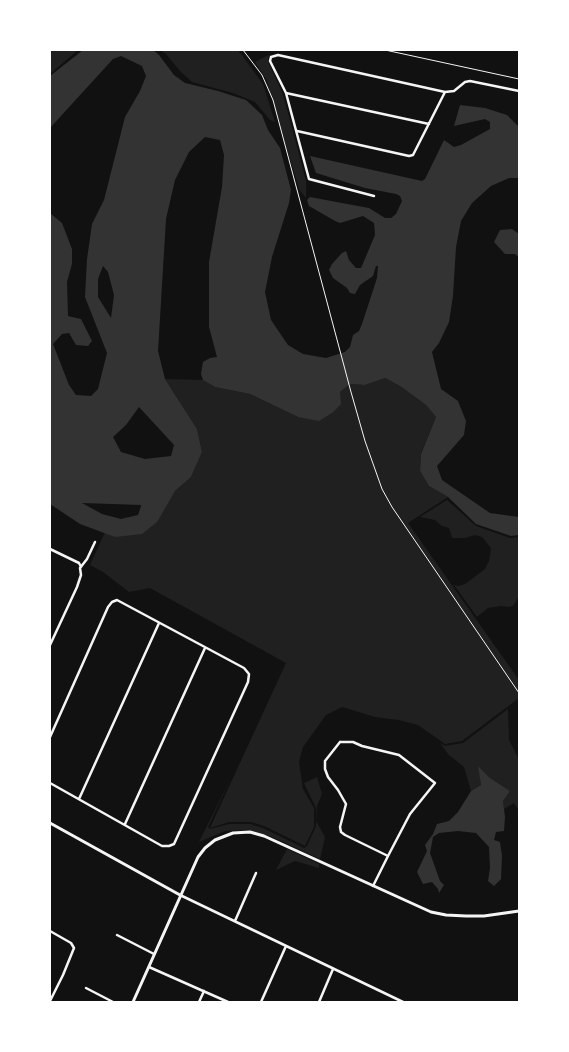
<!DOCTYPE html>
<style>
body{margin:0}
#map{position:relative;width:569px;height:1052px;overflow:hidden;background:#111;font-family:"Archivo Narrow",sans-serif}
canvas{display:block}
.frame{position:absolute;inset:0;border:51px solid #fff;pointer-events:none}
</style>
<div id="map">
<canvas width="569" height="1052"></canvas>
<div class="frame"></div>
</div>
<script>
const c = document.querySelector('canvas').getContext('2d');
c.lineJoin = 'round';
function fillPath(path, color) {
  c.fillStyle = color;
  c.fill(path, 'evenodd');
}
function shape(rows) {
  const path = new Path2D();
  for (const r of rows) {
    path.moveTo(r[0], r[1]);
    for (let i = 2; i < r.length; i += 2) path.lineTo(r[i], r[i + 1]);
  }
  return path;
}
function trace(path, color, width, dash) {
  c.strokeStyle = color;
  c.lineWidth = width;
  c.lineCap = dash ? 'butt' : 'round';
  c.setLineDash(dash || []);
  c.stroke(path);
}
const green = shape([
 [50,50,78,50,50,74],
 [160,50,238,50,263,84,275,122,270,120,255,102,233,93,192,82,180,71,166,54],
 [271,54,268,58,268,62,282,92,288,113,306,181,306,198,299,189,266,79,255,62],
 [385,378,400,386,426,405,436,417,421,453,420,471,429,486,448,497,408,523,519,680,519,698,462,741,445,744,418,725,399,720,375,717,342,707,326,715,303,747,299,762,303,789,314,808,314,827,305,846,264,826,251,822,229,822,210,828,286,663,150,588,129,592,103,572,90,565,105,532,115,537,168,501,175,491,191,477,202,452,197,429,165,379,203,380,215,387,250,394,298,417,340,392,350,384,365,385],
 [447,500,476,526,510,538,519,537,519,596,514,605,510,607,501,606,488,608,477,617,454,585,459,586,465,584,485,569,489,561,491,548,482,537,475,535,465,538,452,538,449,528,442,526,435,520,420,517],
 [508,709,509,740,519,760,519,811,514,803,504,809,503,801,510,791,490,778,479,767,481,785,471,791,464,767,449,755,440,743,445,746,463,743],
 [232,776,208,827,210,829,229,824,250,824,263,828,304,848,307,846,316,826,316,808,304,783,317,777,322,794,317,806,316,821,325,837,320,859,272,837,250,830,225,831,199,842],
 [287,849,319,864,319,868,295,861,276,870]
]);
const water = shape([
 [83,50,153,50,159,55,174,75,185,83,218,91,246,100,262,115,268,130,280,148,291,190,289,203,272,257,265,292,271,320,288,345,303,354,326,358,345,352,350,347,353,335,359,331,362,324,377,278,378,266,376,266,373,276,360,285,355,294,350,293,347,288,333,278,329,270,332,264,342,253,346,251,349,260,356,268,361,268,375,235,374,223,363,216,340,223,335,221,309,206,307,200,310,197,358,206,369,208,385,218,391,218,396,214,402,201,400,196,396,194,365,188,316,173,310,156,422,181,425,179,444,140,454,147,461,145,490,129,490,122,485,119,454,126,460,105,485,108,507,115,519,127,519,178,509,178,491,186,472,203,461,221,456,247,453,296,449,322,439,343,432,352,441,389,458,401,466,421,464,435,437,466,442,480,490,513,519,517,519,535,511,536,476,524,448,497,429,486,420,471,421,454,436,417,426,405,400,386,385,378,365,385,350,384,340,392,341,404,332,413,319,421,298,417,250,394,215,387,203,380,201,374,203,362,210,358,217,357,209,327,209,262,222,187,224,155,220,140,205,137,189,152,175,180,166,219,158,351,165,379,197,429,202,452,191,477,175,491,157,522,142,534,115,537,80,524,50,504,50,213,62,223,72,249,72,264,67,282,68,316,81,319,92,341,88,346,76,345,69,333,62,334,53,344,69,385,76,395,91,396,98,389,107,353,85,297,87,259,92,224,104,200,125,117,140,91,146,76,142,66,121,56,113,59,50,128,50,76],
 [103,266,108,272,114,295,111,318,98,297,98,279],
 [139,407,174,445,171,456,145,459,121,452,113,437,126,425],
 [82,503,141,505,141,506,138,515,121,519,102,514],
 [512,229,519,234,519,257,515,254,505,254,494,242,500,230],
 [478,766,490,778,510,791,503,801,505,817,504,831,496,832,494,840,500,842,502,856,501,879,494,886,488,881,490,868,489,847,476,833,458,831,439,833,433,837,430,853,440,881,444,885,439,893,438,889,432,882,423,884,417,872,427,851,425,845,433,834,437,824,449,821,458,812,471,791,481,785]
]);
const path = shape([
 [243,50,262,75,273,100,351,392,365,441,382,489,392,507,519,693],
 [385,50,519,79]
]);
const minor = shape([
 [286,93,429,124],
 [297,131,409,156,413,155,445,92],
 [374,196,309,179,286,93,270,61,271,57,278,55,445,92,454,91,465,82,470,81,519,91],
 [50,549,79,563,81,567],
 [50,645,77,587,81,575,80,568,87,559,95,542],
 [50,737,108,607,112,602,117,600,244,668,249,674,248,682,174,844,169,846,162,846,50,783],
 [340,742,353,742,362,746,399,755,435,783,410,814,388,856,345,835,341,832,340,827,346,804,338,790,328,777,325,769,325,761,340,742],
 [79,799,159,623],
 [125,824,205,648],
 [373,886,388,856],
 [180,895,403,1002],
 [235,921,256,873],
 [50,931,71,943,74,948,63,975,50,1001],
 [117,935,154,954],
 [149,967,228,1002],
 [86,988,113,1002],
 [199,1002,204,991],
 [261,1002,286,946],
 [319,1002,333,969]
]);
const tertiary = shape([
 [50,823,180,895],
 [133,1002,198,857,205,848,215,840,233,833,250,832,264,836,431,912,446,915,466,916,484,916,519,911]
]);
fillPath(green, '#202020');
fillPath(water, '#333');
trace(path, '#f5f5f5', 1);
trace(minor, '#f5f5f5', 2.5);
trace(tertiary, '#f5f5f5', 3);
</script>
